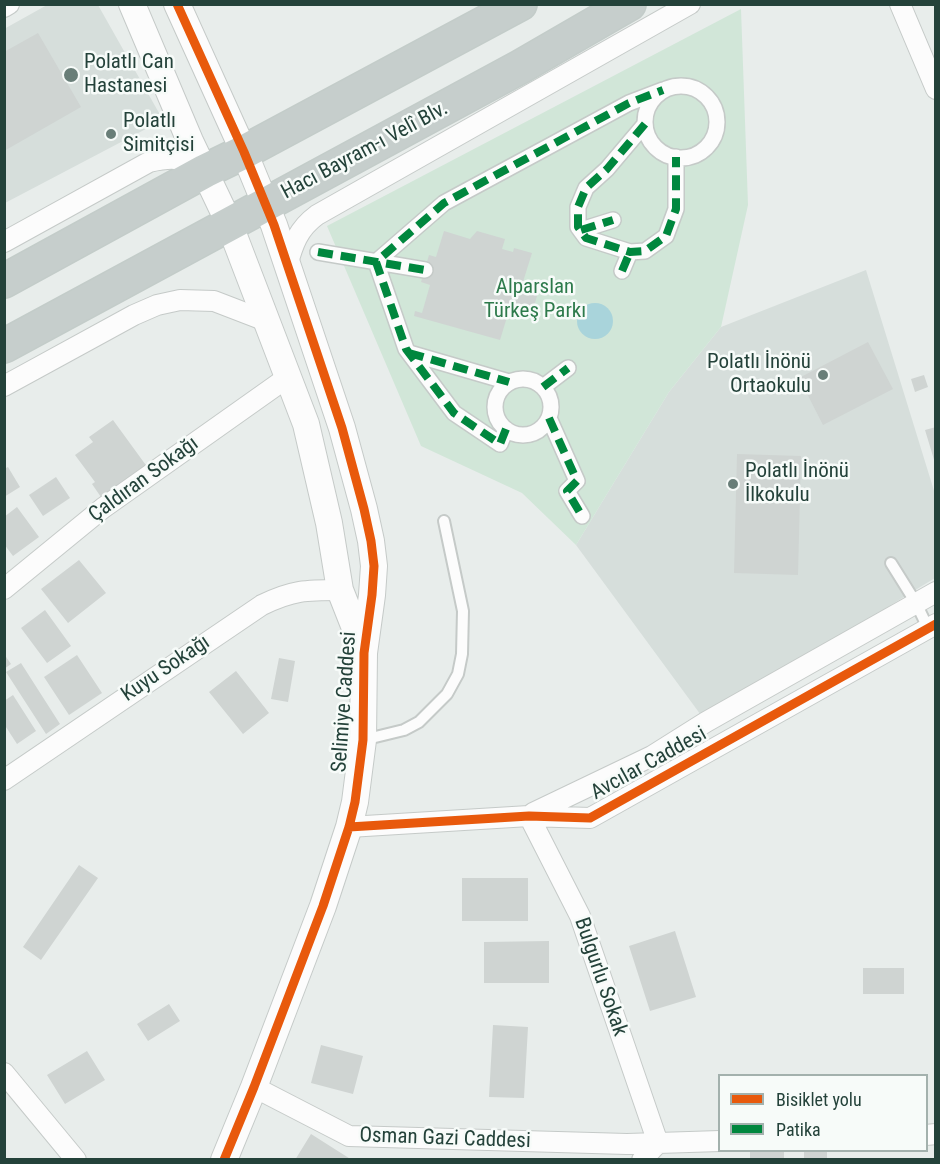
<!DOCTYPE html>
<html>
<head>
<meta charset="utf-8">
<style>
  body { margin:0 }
  #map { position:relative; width:940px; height:1164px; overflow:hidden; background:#e8edeb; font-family:"Roboto Condensed",sans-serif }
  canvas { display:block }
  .frame { position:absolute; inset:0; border:6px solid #24423a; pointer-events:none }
  .legend { position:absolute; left:718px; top:1074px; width:210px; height:78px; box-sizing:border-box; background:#f7fbf9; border:2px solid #a3b1ad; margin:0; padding:8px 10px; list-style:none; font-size:18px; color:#24423a }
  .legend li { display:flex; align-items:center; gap:12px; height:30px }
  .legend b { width:30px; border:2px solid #a3b1ad }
</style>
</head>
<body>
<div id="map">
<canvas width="940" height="1164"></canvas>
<div class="frame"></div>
<ul class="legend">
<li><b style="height:8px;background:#e8590c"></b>Bisiklet yolu</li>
<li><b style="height:8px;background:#00873e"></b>Patika</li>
</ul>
</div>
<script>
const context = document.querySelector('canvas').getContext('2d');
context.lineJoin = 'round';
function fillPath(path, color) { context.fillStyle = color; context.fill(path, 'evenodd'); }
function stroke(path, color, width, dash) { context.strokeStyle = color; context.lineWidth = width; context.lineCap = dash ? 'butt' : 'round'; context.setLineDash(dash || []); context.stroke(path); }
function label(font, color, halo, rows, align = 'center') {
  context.font = font + ' "Roboto Condensed",sans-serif'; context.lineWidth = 5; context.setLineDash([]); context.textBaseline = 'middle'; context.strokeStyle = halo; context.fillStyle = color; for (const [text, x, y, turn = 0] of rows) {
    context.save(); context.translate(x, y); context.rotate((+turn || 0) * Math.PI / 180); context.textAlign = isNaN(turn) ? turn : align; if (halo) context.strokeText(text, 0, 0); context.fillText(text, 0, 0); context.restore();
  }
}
fillPath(new Path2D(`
  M47 5H98L163 120 5 203 4 29Z
  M866 270 935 494V578L899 600 706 722 576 545 669 392 721 327Z`), '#d6dedb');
fillPath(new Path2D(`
  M741 9 748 205 721 327 669 392 576 545 522 493 421 446 327 226Z`), '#d1e6d8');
fillPath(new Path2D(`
  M577 321a18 18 0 1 1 36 0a18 18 0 1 1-36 0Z`), '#a9d4db');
fillPath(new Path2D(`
  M38 33 81 107 4 151V52Z
  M444 231 470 239 477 231 505 239 502 249 513 252 514 248 532 253 522 285 539 289 533 310 511 304 500 340 414 316 415 311 422 313 430 285 421 282 429 255 436 257Z
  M868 342 893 389 823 425 799 378Z
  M924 375 928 387 915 392 911 379Z
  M113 420 148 468 103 500 92 484 95 482 75 455 93 442 89 437Z
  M936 427V463H935L925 430Z
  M737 454 801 456 798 575 734 573Z
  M8 467 20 487 4 497V469Z
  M56 477 70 498 43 516 29 495Z
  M17 507 39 537 13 556 4 544V517Z
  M79 560 106 593 68 623 41 589Z
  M45 610 71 646 47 663 21 628Z
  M4 654 11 664 4 669Z
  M77 655 102 693 69 715 44 677Z
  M279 658 295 661 288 702 271 699Z
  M21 663 60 724 46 734 6 672Z
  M236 671 269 713 243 734 209 692Z
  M13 695 36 731 17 744 4 724V701Z
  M79 865 98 878 41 960 23 947Z
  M462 878H528V921H462Z
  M675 931 696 997 650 1011 629 946Z
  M549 941V983H484V942Z
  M863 968H904V994H863Z
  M169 1004 180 1021 148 1041 137 1024Z
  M493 1025 528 1027 524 1098 489 1097Z
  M321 1045 363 1056 353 1094 311 1083Z
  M87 1051 105 1080 65 1104 47 1075Z
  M311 1134 352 1160H295Z
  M750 1150H784V1160H750Z
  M804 1150H827V1160H804Z`), '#cfd4d2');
const service = new Path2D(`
  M891 563 916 603 928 628
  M363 740 404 730 419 722 447 694 458 674 462 654 463 611 444 521`);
const pedestrian = new Path2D(`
  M645 122a36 36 0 1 1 72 0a36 36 0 1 1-72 0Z
  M645 124 607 169 586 188 578 207V227L586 238 630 252 645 251 666 236 676 209V157
  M581 230 613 220
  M318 252 425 270
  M622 271 630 252
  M409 353 509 382
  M495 407a28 28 0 1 1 56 0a28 28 0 1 1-56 0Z
  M543 387 568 368
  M549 418 577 481 567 491 582 516
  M506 429 500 444 454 413 406 349 376 262 444 203 629 103 663 90`);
const minor = new Path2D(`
  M900 4 936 89
  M4 7 9 4
  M4 242 149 162C176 156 181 158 205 171
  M287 266C293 244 298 229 317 215L690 4
  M4 386 134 315 157 305 180 300 214 301 266 321
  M4 589 103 508 288 377
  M4 780 262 605C293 590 306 590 340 590
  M533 813 652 756 706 722 936 592
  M529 816 580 916 658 1143 642 1160
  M349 827 529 816 590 818 936 624
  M4 1073 76 1160
  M254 1087 349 1136 627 1144 720 1141
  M926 1135 936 1134`);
const tertiary = new Path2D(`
  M132 4 190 141 229 223 306 424 329 523 340 590 364 651
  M177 4 244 152 274 225 342 428 364 509 371 541 374 566 372 595 364 653 363 740 355 802 349 827 323 906 254 1087 224 1160`);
const trunk = new Path2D(`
  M4 281 205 171 244 152 520 4
  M4 346 520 67 629 4`);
stroke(service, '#c5cac8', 14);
stroke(pedestrian, '#c5cac8', 18);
stroke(minor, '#c5cac8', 22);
stroke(tertiary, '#c5cac8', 28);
stroke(trunk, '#c3ccc9', 36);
stroke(service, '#fcfcfc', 10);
stroke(pedestrian, '#fcfcfc', 15);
stroke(minor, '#fcfcfc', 20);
stroke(tertiary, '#fcfcfc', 26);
stroke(trunk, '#c6cecc', 33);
stroke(new Path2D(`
  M645 124 607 169 586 188 578 207V227L586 238 630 252 645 251 666 236 676 209V157
  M581 230 613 220
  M318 252 425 270
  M622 271 630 252
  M409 353 509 382
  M543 387 568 368
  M549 418 577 481 567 491 582 516
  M506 429 500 444 454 413 406 349 376 262 444 203 629 103 663 90`), '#00873e', 8, [15, 8]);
stroke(new Path2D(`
  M177 4 244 152 274 225 342 428 364 509 371 541 374 566 372 595 364 653 363 740 355 802 349 827 323 906 254 1087 224 1160
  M349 827 529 816 590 818 936 624`), '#e8590c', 9);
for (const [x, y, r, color] of [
  [71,75,8,"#697e78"],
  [111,134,6,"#697e78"],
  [823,375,6,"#697e78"],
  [733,484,6,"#697e78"]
]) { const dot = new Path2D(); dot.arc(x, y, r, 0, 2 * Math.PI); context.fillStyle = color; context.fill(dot); stroke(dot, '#f7fbf9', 2); }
label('21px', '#24423a', '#f7fbf9', [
  ["Polatlı Can",84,63],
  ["Hastanesi",84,87],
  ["Polatlı",123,122],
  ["Simitçisi",123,146],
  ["Polatlı İnönü",811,363,"right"],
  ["Ortaokulu",811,387,"right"],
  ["Polatlı İnönü",745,472],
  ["İlkokulu",745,496]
], 'left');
label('21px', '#24423a', '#f7fbf9', [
  ["Hacı Bayram-ı Velî Blv.",365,151,-28],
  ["Çaldıran Sokağı",144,480,-36],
  ["Kuyu Sokağı",166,669,-34],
  ["Selimiye Caddesi",345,702,-86],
  ["Avcılar Caddesi",649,764,-29],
  ["Bulgurlu Sokak",600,977,71],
  ["Osman Gazi Caddesi",445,1139,2]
]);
label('21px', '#2d7a4b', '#f7fbf9', [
  ["Alparslan",535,288],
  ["Türkeş Parkı",535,312]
]);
</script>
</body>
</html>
